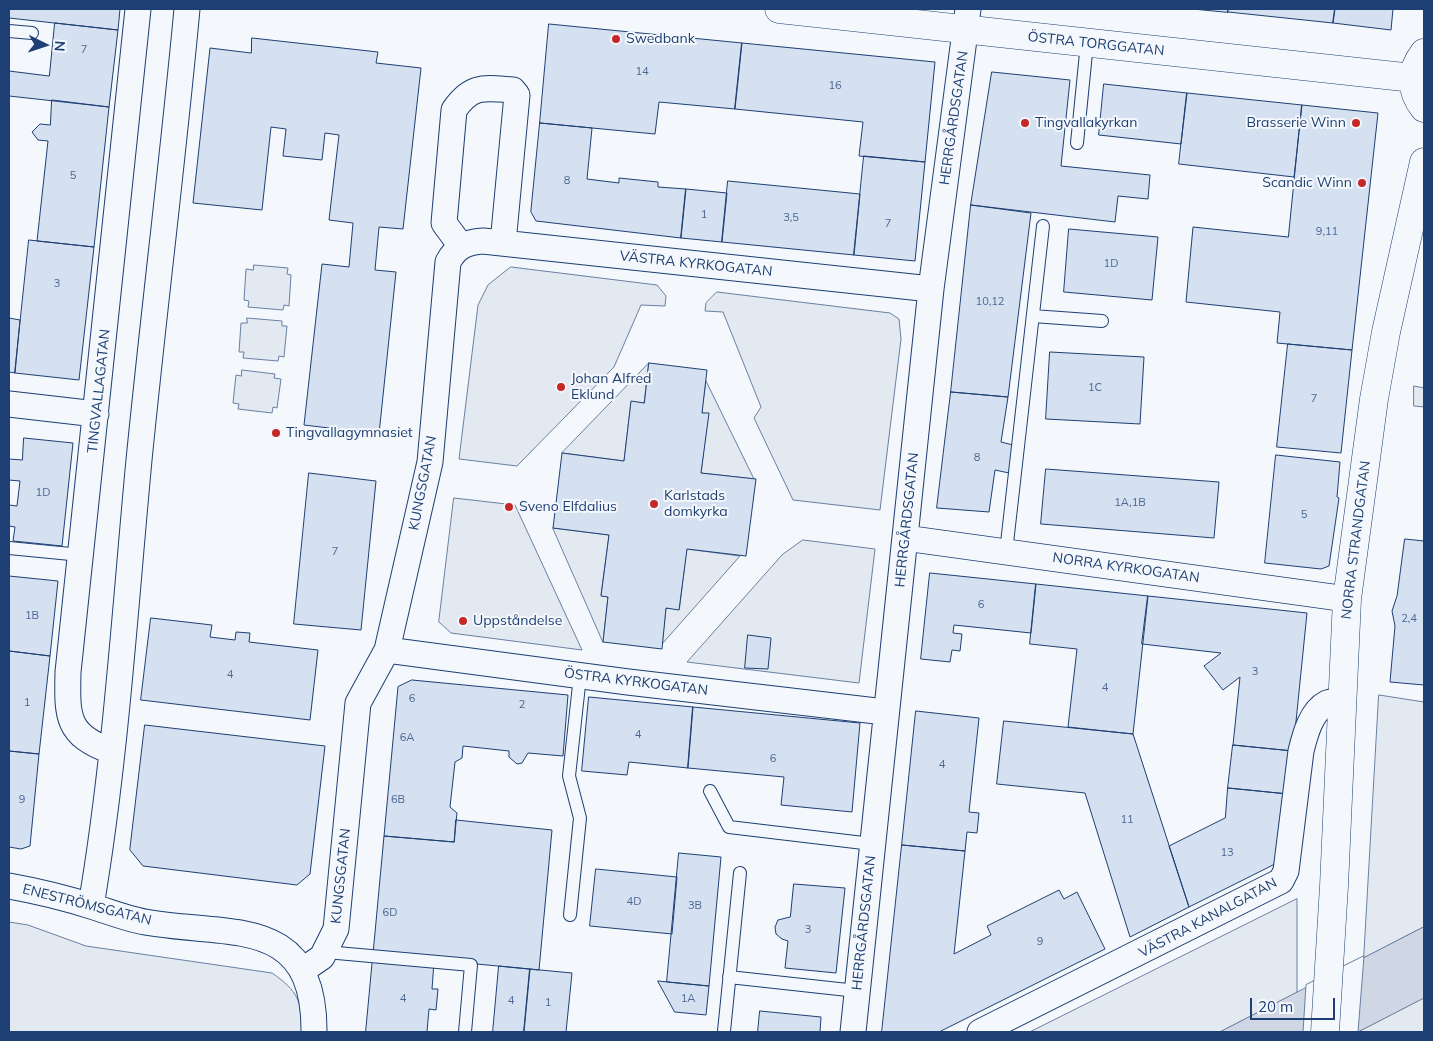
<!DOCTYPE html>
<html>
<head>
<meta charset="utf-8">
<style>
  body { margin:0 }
  #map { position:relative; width:1433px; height:1041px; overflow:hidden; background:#f4f7fb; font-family:Mulish,sans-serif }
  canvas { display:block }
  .frame { position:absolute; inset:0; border:10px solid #1d3f73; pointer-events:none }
  .north { position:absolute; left:20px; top:20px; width:50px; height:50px; -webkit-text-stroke:4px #f4f7fb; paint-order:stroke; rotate:94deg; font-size:14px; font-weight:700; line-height:20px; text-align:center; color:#1d3f73 }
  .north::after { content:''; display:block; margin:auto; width:18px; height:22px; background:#1d3f73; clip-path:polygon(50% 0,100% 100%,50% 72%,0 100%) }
  .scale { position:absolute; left:1250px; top:998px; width:85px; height:22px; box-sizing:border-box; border:2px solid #1d3f73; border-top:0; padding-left:6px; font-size:15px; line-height:18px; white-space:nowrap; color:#1d3f73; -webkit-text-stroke:4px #f4f7fb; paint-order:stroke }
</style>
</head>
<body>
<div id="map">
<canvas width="1433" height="1041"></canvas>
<div class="frame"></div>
<div class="north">N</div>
<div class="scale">20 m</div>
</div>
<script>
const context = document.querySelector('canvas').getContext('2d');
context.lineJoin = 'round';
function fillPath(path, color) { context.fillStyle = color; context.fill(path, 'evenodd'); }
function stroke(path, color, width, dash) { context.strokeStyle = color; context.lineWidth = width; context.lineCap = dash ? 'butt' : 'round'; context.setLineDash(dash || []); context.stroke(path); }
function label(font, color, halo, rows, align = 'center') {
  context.font = font + ' Mulish,sans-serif'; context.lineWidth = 4; context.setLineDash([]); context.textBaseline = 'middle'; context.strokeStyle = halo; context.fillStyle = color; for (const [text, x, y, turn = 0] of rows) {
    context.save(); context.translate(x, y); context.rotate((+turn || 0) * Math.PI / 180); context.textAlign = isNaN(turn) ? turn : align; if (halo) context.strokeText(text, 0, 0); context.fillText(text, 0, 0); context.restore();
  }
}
const green = new Path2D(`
  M254 265 288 268 287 274 291 275 289 306 284 305 283 310 248 307 249 301 244 300 246 269 253 270Z
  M511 267 657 285 666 296 665 306 641 305 614 367 517 466 459 459 478 305 488 285Z
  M717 292 890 313 899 319 901 339 880 510 793 500 754 418 761 407 723 312 705 311 706 303Z
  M247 318 282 321V326H287L284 357 279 356 278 361 243 358 244 352H239L241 323H247Z
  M649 363 644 403 631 402 624 461 562 453Z
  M242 370 275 374 274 378 281 379 277 408 273 407 272 413 238 409 239 404 233 403 236 375 241 376Z
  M706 381 754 479 701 473 708 414 702 413Z
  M1414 386 1424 388V407L1414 406Z
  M454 498 515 505 582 650 451 633 439 622Z
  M553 528 609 535 601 595 608 597 603 642Z
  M803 540 875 549 859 683 687 662 782 555Z
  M687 549 740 556 662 644 666 608 679 609Z
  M1379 695 1424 702V927L1364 958Z
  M1297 899V993L1220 1032H1030Z
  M9 922 28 925 86 946 272 973C298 991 302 1001 302 1032H9Z
  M1424 998V1032H1358Z`);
fillPath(green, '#e3e9f0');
stroke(green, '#687fa3', 1);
const water = new Path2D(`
  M1424 927V998L1358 1032H1220Z`);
fillPath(water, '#cfd7e4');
stroke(water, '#687fa3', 1);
const pier = new Path2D(`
  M1364 956 1358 1032H1303L1306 985Z`);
fillPath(pier, '#f4f7fb');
stroke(pier, '#687fa3', 1);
const building = new Path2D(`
  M9 9H120L118 30 9 18Z
  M1193 9H1228V12Z
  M1228 9H1335L1333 23 1228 12Z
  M1335 9H1393L1391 30 1333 23Z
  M55 23 118 30 109 107 9 96V71L49 76Z
  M549 24 742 43 735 109 659 102 655 134 540 123Z
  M252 38 378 52 376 63 421 68 403 229 379 227 375 270 396 272 379 434 304 425 322 264 349 267 353 223 329 220 339 135 325 133 322 160 283 156 286 129 271 127 262 210 193 203 210 48 251 53Z
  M742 43 935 62 925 162 859 156 863 122 735 109Z
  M992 72 1070 80 1061 166 1150 175 1148 199 1118 196 1115 222 971 205Z
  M1104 84 1187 93 1181 144 1099 135Z
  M1187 93 1302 105 1294 177 1179 164Z
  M52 100 109 107 94 247 37 241 48 141 38 140 32 132 40 124 50 125Z
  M1302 105 1378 113 1352 350 1277 343 1280 312 1186 302 1193 227 1288 237Z
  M540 123 592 128 587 179 619 183V178L658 182V187L686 189 681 238 536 221 531 212Z
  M864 156 925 162 915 261 854 255Z
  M728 181 860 194 854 255 722 242Z
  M686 189 727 193 722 242 681 238Z
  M971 205 1031 213 1008 397 951 392Z
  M1069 229 1158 237 1152 300 1064 292Z
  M29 240 94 247 79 380 15 373Z
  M9 318 20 320 15 373 9 372Z
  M1288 344 1352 350 1341 453 1277 447Z
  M1050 352 1144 357 1140 424 1046 419Z
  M649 363 707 370 702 413H709L701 473 756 479 746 556 687 549 679 610 666 608 662 649 603 642 608 597 601 596 609 535 553 528 562 453 624 461 631 401 644 403Z
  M951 392 1008 397 1001 442 1013 445 1009 473 995 470 989 512 937 508Z
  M24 438 73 443 62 546 13 541 15 527 9 526V505L17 506 20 481 9 480V459L22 460Z
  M1276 455 1340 462 1337 497 1339 498 1329 566 1321 569 1265 563Z
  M1046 469 1219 482 1214 538 1041 524Z
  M309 473 376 481 361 630 294 624Z
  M1405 539 1424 541V685L1390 682 1395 626 1392 611 1397 596Z
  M930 573 1036 584 1031 633 954 625 953 633 962 634 960 651 952 650 950 662 921 659Z
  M9 576 58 581 50 656 9 651Z
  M1036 584 1148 596 1133 734 1068 727 1077 649 1030 644Z
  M1148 596 1307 613 1293 751 1233 745 1240 677 1223 690 1204 666 1221 653 1142 644Z
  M151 618 212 625 210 637 235 640 236 632 250 633 249 642 318 650 310 720 141 700Z
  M748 635 771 638 768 669 745 668Z
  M9 651 50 656 39 754 9 751Z
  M412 680 568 695 563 756 528 753 522 763 517 764 509 757V751L463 746 462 758 455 762 450 807 457 813 454 842 384 836 398 687Z
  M589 697 693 707 688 768 629 762 627 775 582 771Z
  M693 707 860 723 852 812 781 805 784 777 688 768Z
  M916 711 979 718 969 812 979 813 977 833 967 832 965 851 902 845Z
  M1004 721 1133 734 1189 907 1130 937 1085 793 997 784Z
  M145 725 325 746 310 874 297 885 143 866 130 850Z
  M1233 745 1293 751 1288 794 1228 788Z
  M9 751 39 754 30 846 21 849 9 847Z
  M1228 788 1288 794 1281 861 1189 907 1169 846 1225 818Z
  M456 820 552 830 539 970 373 954 384 836 454 842Z
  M902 845 965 851 954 954 991 935 987 926 1059 890 1064 899 1077 892 1105 949 939 1032H882Z
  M679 853 721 857 709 986 667 982Z
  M596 869 677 877 672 934 590 926Z
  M794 884 845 888 836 973 785 968 788 941 782 939 776 934 775 927 778 920 790 917Z
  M373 957 434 962 432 989H438L436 1010 429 1009 427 1032H366Z
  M499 966 530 969 524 1032H493Z
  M530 969 572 973 566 1032H524Z
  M658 981 709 986 706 1015 675 1012Z
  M760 1011 821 1017 820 1032H758Z`);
fillPath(building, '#d5e0f0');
stroke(building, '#1d3f73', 1);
const service = new Path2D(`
  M9 31 32 33
  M1077 143 1087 43
  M1033 316 1102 321
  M9 548 81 555
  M1006 552 1043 226
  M710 791 729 827 872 844
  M570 915 580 818 569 776 580 676
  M326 952 471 965 465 1032
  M729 977 857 991
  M724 1031 740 873`);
const minor = new Path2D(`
  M461 246 444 223 454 110C472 84 485 88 513 90L517 95 503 243
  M9 404 96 414
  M905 538 1347 599
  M387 650 628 682 885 712
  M111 751C66 735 67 716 68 672L138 9
  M9 886C37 891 66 898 94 907 110 912 128 919 145 922 229 937 315 914 314 1032
  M91 906C116 758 125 608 139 460 154 309 173 159 187 9
  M303 970 322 957 336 929 358 703 387 650 430 462 448 262C456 247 466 242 483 241L931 289
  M853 1032 931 289 968 9
  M980 1032 1281 881 1286 871 1301 751C1305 735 1311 711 1327 703 1331 701 1338 701 1343 700`);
const tertiary = new Path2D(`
  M779 9 1413 78
  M1424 53C1410 71 1410 90 1424 108
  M1325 1032 1334 886 1347 599 1374 399 1386 332 1424 162`);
stroke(service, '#1d3f73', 14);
stroke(minor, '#1d3f73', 27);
stroke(tertiary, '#1d3f73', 29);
stroke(service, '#f4f7fb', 12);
stroke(minor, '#f4f7fb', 25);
stroke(tertiary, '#f4f7fb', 28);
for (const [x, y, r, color] of [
  [616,39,5,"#c62828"],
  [1025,123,5,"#c62828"],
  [1356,123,5,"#c62828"],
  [1362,183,5,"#c62828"],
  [561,387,5,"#c62828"],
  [276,433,5,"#c62828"],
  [654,504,5,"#c62828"],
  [509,507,5,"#c62828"],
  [463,621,5,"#c62828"]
]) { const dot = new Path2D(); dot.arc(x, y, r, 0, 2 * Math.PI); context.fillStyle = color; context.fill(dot); stroke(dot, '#f4f7fb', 2); }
label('11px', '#4b6792', null, [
  ["7",84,50],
  ["14",642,72],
  ["16",835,86],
  ["5",73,176],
  ["8",567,181],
  ["1",704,215],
  ["3,5",791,218],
  ["7",888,224],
  ["9,11",1327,232],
  ["1D",1111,264],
  ["3",57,284],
  ["10,12",990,302],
  ["1C",1095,388],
  ["7",1314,399],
  ["8",977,458],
  ["1D",43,493],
  ["1A,1B",1130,503],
  ["5",1304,515],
  ["7",335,552],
  ["6",981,605],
  ["1B",32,616],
  ["2,4",1409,619],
  ["3",1255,672],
  ["4",230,675],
  ["4",1105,688],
  ["6",412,699],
  ["1",27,703],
  ["2",522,705],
  ["4",638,735],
  ["6A",407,738],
  ["6",773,759],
  ["4",942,765],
  ["9",22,800],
  ["6B",398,800],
  ["11",1127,820],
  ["13",1227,853],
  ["4D",634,902],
  ["3B",695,906],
  ["6D",390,913],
  ["3",808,930],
  ["9",1040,942],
  ["4",403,999],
  ["1A",688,999],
  ["4",511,1001],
  ["1",548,1003]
]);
label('14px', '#1d3f73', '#f4f7fb', [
  ["Swedbank",626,39],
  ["Tingvallakyrkan",1035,123],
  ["Brasserie Winn",1346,123,"right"],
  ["Scandic Winn",1352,183,"right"],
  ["Johan Alfred",571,379],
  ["Eklund",571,395],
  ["Tingvallagymnasiet",286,433],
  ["Karlstads",664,496],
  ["domkyrka",664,512],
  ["Sveno Elfdalius",519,507],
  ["Uppståndelse",473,621]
], 'left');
label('14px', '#1d3f73', '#f4f7fb', [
  ["ÖSTRA TORGGATAN",1096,44,6],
  ["HERRGÅRDSGATAN",954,118,-82],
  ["VÄSTRA KYRKOGATAN",696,264,6],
  ["TINGVALLAGATAN",99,391,-84],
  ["KUNGSGATAN",423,483,-79],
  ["HERRGÅRDSGATAN",907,520,-84],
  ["NORRA STRANDGATAN",1356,540,-83],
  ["NORRA KYRKOGATAN",1126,568,8],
  ["ÖSTRA KYRKOGATAN",636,682,7],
  ["KUNGSGATAN",341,876,-84],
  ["ENESTRÖMSGATAN",87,905,14],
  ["VÄSTRA KANALGATAN",1208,918,-28],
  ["HERRGÅRDSGATAN",864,923,-84]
]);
</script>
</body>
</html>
